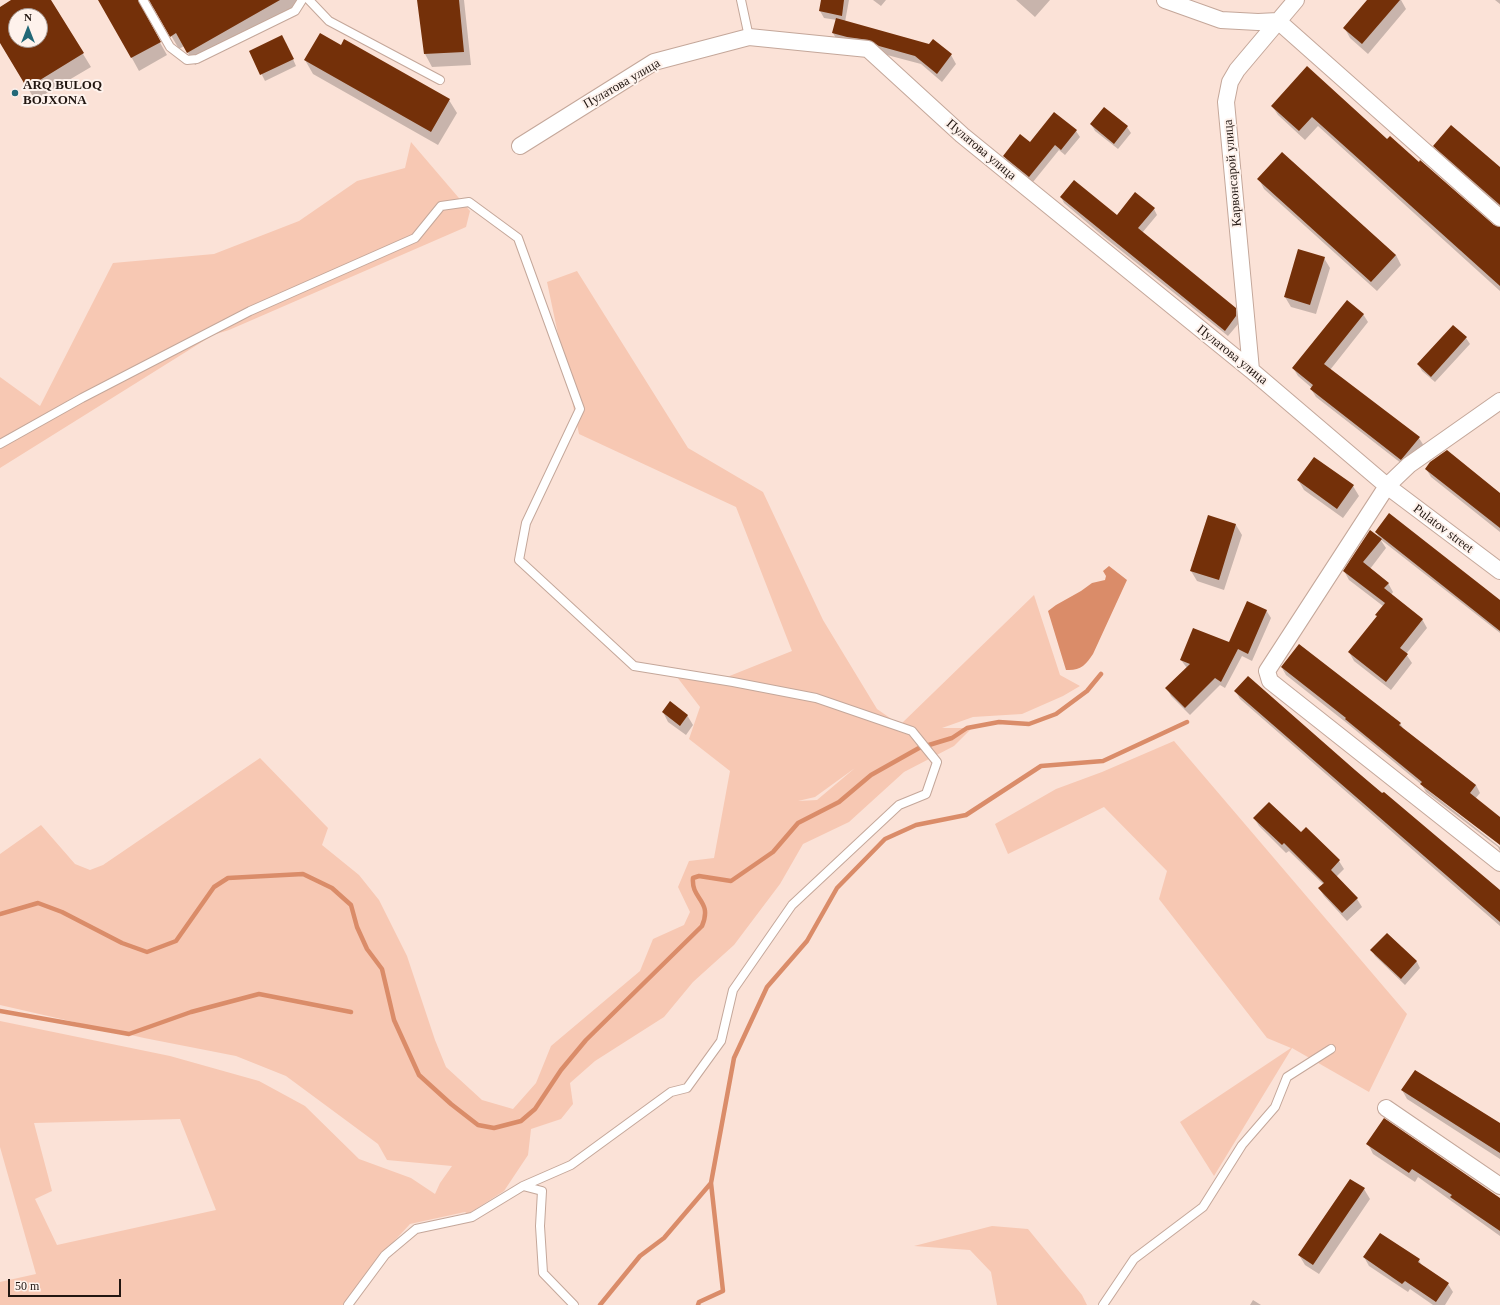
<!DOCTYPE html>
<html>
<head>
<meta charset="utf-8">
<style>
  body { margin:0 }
  #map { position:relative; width:1500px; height:1305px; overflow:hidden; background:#fbe2d7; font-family:Georgia,serif }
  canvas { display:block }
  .north { position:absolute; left:8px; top:8px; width:40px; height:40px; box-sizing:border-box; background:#fef2ec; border:1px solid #a69a94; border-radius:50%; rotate:0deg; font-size:11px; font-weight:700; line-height:16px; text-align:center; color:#211611 }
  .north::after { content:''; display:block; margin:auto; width:14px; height:18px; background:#226877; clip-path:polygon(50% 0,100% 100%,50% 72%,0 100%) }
  .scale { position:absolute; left:8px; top:1279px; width:113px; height:18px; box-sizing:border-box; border:2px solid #211611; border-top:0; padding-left:5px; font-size:12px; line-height:14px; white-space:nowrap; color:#211611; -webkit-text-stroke:3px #fef2ec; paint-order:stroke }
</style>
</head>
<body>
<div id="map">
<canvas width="1500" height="1305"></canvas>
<div class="north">N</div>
<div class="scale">50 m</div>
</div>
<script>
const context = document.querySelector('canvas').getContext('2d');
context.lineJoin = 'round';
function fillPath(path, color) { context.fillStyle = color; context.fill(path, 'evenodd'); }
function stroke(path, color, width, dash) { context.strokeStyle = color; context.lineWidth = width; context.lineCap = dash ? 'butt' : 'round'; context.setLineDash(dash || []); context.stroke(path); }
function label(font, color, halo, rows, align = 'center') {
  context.font = font + ' Georgia,serif'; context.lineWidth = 4; context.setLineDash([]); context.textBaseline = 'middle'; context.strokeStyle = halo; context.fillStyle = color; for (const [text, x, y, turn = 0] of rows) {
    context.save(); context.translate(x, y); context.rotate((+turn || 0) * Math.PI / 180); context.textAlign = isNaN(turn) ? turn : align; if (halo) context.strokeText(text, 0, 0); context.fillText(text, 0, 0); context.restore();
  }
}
fillPath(new Path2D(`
  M411 142 470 211 466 227 229 330 213 335 0 468V377L40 406 113 263 214 254 299 221 357 181 405 168Z
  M577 271 688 448 763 492 823 620 877 709 900 725 1034 595 1060 675 1080 686 1063 696 1022 714 973 717 942 728H972L954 746 904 772 849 822 803 844 780 884 734 945 693 982 664 1017 595 1061 570 1083 573 1104 561 1119 531 1129 528 1155 504 1191 468 1214 465 1212 410 1224 376 1261 343 1305H0V1282L36 1274 0 1147V1021L170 1056 259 1081 305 1106 359 1159 411 1178 435 1194 440 1183 452 1166 387 1160 378 1144 286 1076 236 1056 144 1038 0 1005V854L41 825 75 864 90 870 103 865 260 758 328 828 322 845 359 875 379 900 407 956 435 1040 446 1067 482 1100 513 1109 536 1083 551 1046 640 971 653 939 684 925 690 912 678 887 689 861 714 858 730 771 689 739 700 707 677 677 717 681 792 651 736 507 579 434 547 282ZM855 768 817 800 798 801 815 797ZM180 1119 216 1210 57 1245 35 1199 52 1191 34 1123Z
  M1174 741 1407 1014 1369 1092 1292 1048 1214 1176 1180 1122 1291 1048 1267 1038 1159 899 1167 871 1104 807 1008 854 995 824 1056 789 1102 772Z
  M992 1226 1028 1229 1082 1295 1087 1305H997L991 1272 970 1250 914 1246Z`), '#f7c8b3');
fillPath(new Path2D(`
  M1109 566 1127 580 1093 654C1086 665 1080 671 1066 670L1048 611 1056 605 1081 591 1092 583 1105 580 1106 576 1103 571Z`), '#da8c69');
fillPath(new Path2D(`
  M13 0H50L91 67 35 100 0 42V8ZM16 16H40V40H16Z
  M100 0H300L302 4 195 65 184 46 179 49 156 10 151 7 145 11V16L167 55 139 71Z
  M418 0H464L471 65 432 67 425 54Z
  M822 0H849L845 22 951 55 956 64 942 82 921 64 838 42 833 33 837 20 824 18 820 11Z
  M873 0H886L881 6Z
  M1016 0H1050L1035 17Z
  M1368 0H1401L1406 9 1368 54 1350 38 1345 29Z
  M1495 0H1500V4Z
  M286 43 296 66 265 81 250 51Z
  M305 60 449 100 457 113 438 145 313 74Z
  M1307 67 1388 140 1493 226 1500 227V291L1318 126 1305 140 1278 115 1272 106Z
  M1104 108 1127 127 1131 133 1118 149 1095 131 1091 124Z
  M1076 131 1080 137 1065 155 1059 150 1033 182 1008 162 1004 156 1030 144Z
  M1434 146 1500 169V209L1440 156Z
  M1259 179 1396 255 1401 265 1377 291 1264 189Z
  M1061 197 1117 216 1154 209 1157 215 1142 233 1235 308 1239 315V323L1228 336 1104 237 1064 203Z
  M1324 258 1330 268 1316 314 1291 307 1285 297Z
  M1363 314 1368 322 1330 370 1419 438 1424 446 1406 467 1316 397 1311 389 1312 388 1298 376 1293 368Z
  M1466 338 1470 344 1435 382 1422 371 1418 364Z
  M1426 469 1500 494V532L1431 477Z
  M1298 480 1353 486 1359 496 1343 518 1304 490Z
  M1209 516 1236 525 1242 535 1224 590 1197 581 1191 571Z
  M1376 532 1500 600V633L1380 539 1386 548 1370 569 1388 583 1393 592 1391 595 1422 619 1427 628 1406 654 1412 663 1391 690 1354 661 1349 652 1377 617 1383 606 1349 580 1344 571 1381 540Z
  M1266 610 1271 618 1252 661 1242 656 1225 688 1220 685 1190 715 1171 696 1167 688 1187 668 1181 660 1229 644Z
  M1282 668 1400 723 1404 730 1476 785 1480 793 1475 799 1500 819V844L1425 786V788L1500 847V851L1498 847 1426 792 1422 785 1348 724 1286 675Z
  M1236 692 1355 771 1421 824 1500 892V926L1240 699Z
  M663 712 687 715 693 725 686 735 668 722Z
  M1254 818 1301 834 1339 861 1344 869 1336 877 1357 899 1362 907 1347 921 1324 896 1319 888 1323 884 1289 851 1286 853 1259 826Z
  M1387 934 1417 962 1420 968 1405 985 1375 956 1372 950Z
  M1402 1090 1500 1124V1159L1407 1099Z
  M1368 1144 1500 1199V1236L1418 1177 1415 1182 1373 1154Z
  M1364 1189 1370 1199 1319 1274 1305 1265 1299 1255Z
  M1364 1257 1419 1260 1422 1266 1448 1284 1453 1292 1445 1305H1433L1410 1289 1408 1292 1369 1266Z
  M1253 1300 1261 1305H1250Z`), '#0003');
stroke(new Path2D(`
  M0 914 38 903 62 912 122 943 147 952 176 941 214 887 228 878 303 874 332 888 351 905 357 927 367 949 382 969 394 1020 419 1075 451 1104 478 1125 494 1128 521 1121 535 1109 561 1070 586 1040 702 926C713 900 691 900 693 878L699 876 731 881 773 852 798 823 839 802 871 775 919 748 952 738 967 728 999 722 1029 724 1056 714 1087 691 1101 674
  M0 1011 129 1034 191 1012 259 994 351 1012
  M600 1305 640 1256 664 1238 711 1183
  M698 1305 699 1302 723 1291 711 1183 734 1058 767 987 807 941 837 888 885 839 916 825 966 815 1041 766 1103 761 1187 722`), '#da8c69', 4.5);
fillPath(new Path2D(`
  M11 0H51L84 53 27 88 0 43V7ZM16 16H40V40H16Z
  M98 0H138L161 42 131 58Z
  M149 0H280L187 53 176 33 170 37Z
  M417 0H459L464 52 424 54Z
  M821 0H844L842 16 819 11Z
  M1367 0H1400L1362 44 1343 28Z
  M836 18 929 44 933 39 952 54 937 74 915 56 879 46 869 40 847 37 832 33Z
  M320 33 341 45 344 39 450 99 431 132 304 60Z
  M282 35 294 59 260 75 249 51Z
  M1307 66 1387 139 1390 136 1419 162 1420 160 1494 225 1500 227V286L1312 117 1299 131 1271 106Z
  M1104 107 1128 126 1114 144 1090 124Z
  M1054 112 1077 130 1061 150 1055 145 1029 177 1003 156 1020 134 1030 142Z
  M1451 125 1500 167V205L1433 146Z
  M1282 152 1396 255 1371 282 1257 179Z
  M1074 180 1117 215 1135 192 1155 208 1138 228 1236 308V316L1225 331 1060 197Z
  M1298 249 1325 257 1310 305 1284 297Z
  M1347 300 1364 314 1324 364 1420 437 1401 460 1310 389 1313 385 1292 368Z
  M1453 325 1467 337 1431 377 1417 364Z
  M1447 450 1500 493V528L1425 469 1430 462Z
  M1314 457 1354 485 1337 509 1297 480Z
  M1389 513 1500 600V631L1375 532Z
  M1208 515 1236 524 1219 580 1190 571Z
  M1370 530 1382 539 1363 562 1389 583 1384 588 1423 619 1400 648 1408 654 1386 682 1348 652 1377 616 1375 615 1385 603 1343 571Z
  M1247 601 1267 610 1248 654 1238 649 1221 682 1215 678 1185 708 1165 688 1190 664 1180 660 1193 628 1229 642Z
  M1299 644 1401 723 1399 725 1476 785 1470 793 1500 817V845L1420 784 1422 782 1345 719 1346 718 1281 667Z
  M1248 676 1355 770 1382 793 1384 792 1500 890V922L1234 691Z
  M670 701 688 715 680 726 662 712Z
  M1269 802 1301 832 1306 827 1340 860 1331 870 1358 898 1342 913 1318 888 1324 883 1284 843 1282 845 1253 818Z
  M1387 933 1417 961 1401 979 1370 950Z
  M1415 1070 1500 1123V1153L1401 1090Z
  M1384 1118 1500 1198V1231L1450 1197 1452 1195 1412 1169 1409 1173 1366 1144Z
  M1350 1179 1365 1188 1313 1265 1298 1255Z
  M1380 1233 1420 1259 1418 1262 1449 1283 1436 1302 1405 1281 1402 1284 1363 1257Z`), '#743009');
const service = new Path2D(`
  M143 0 170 47 187 60 197 59 295 11 302 0
  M309 0 329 21 440 80
  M741 0 749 37
  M0 444 82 398 250 311 415 238 441 206 469 202 518 238 580 409 526 523 519 560 634 666 733 682 816 698 912 731 937 762 926 794 899 805 792 905 733 990 721 1041 687 1088 671 1092 571 1165 523 1186 472 1217 416 1229 385 1255 348 1305
  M523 1186 542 1191 540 1226 543 1273 574 1305
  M1103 1305 1134 1259 1203 1207 1242 1145 1275 1107 1287 1077 1331 1049`);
const minor = new Path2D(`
  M1165 0 1221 20 1258 22 1278 21 1500 218
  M520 146 654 62 749 37 868 49 962 135 1251 370 1387 486 1500 571
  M1251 370 1226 102 1230 82 1237 70 1296 0
  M1500 401 1409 465 1387 486 1267 671 1270 681 1500 863
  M1386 1108 1500 1186`);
stroke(service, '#c4a79a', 10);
stroke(minor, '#c4a79a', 18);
stroke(service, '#fff', 8);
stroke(minor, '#fff', 16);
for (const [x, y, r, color] of [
  [15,93,4,"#226877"]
]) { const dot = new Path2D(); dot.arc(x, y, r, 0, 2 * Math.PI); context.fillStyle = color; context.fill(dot); stroke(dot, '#fef2ec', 1.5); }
label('13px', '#211611', '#fef2ec', [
  ["Пулатова улица",622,84,-30],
  ["Пулатова улица",981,150,40],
  ["Карвонсарой улица",1233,173,-95],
  ["Пулатова улица",1232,355,39],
  ["Pulatov street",1443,529,37]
]);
label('bold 13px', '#211611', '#fef2ec', [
  ["ARQ BULOQ",23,86],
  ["BOJXONA",23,101]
], 'left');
</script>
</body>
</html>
